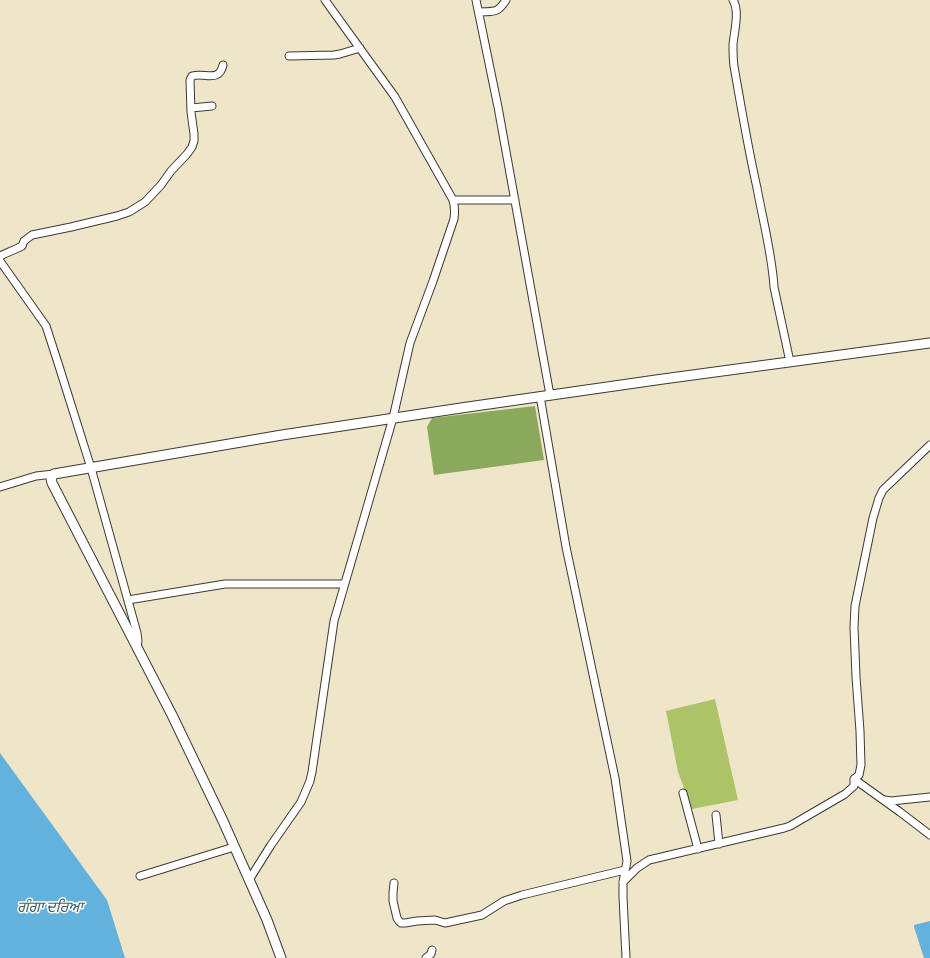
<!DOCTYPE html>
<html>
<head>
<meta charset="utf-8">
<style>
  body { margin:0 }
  canvas { display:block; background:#efe5c8 }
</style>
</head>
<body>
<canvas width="930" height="958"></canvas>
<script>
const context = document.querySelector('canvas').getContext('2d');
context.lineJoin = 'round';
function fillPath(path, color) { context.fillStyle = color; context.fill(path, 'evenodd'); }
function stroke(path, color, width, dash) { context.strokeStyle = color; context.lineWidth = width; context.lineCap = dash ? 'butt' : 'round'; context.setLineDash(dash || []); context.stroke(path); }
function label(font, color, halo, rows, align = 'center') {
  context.font = font + ' "EB Garamond","Noto Sans Gurmukhi",serif'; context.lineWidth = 3; context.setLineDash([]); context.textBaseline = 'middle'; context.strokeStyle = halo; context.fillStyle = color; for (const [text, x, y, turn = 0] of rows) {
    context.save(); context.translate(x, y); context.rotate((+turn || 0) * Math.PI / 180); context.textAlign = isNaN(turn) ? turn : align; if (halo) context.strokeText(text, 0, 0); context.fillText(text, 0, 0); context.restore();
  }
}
fillPath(new Path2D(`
  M715 699 738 800 692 809 678 772 666 711Z`), '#adc368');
fillPath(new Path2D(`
  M535 406 544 460 434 475 427 427 432 418Z`), '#8aa95c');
fillPath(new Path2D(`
  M0 753 107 900 125 958H0Z
  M930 921V958H924L914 927V925Z`), '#63b2dd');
const minor = new Path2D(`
  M476 0 498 107 550 395
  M733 0C740 11 734 32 733 45 733 52 733 59 734 66 741 107 748 148 757 188 763 221 772 254 774 287L790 362
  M479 12C494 11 497 14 506 0
  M289 56 334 55 340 54 360 48
  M191 108 212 106
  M453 200H515
  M0 256 18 248 22 246 24 241 32 235 71 227 117 216 129 212 145 202 161 185 171 171 187 154 192 147 194 141V134L191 112 190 80 192 76C205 72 219 83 223 65
  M0 261 46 326 58 363 91 468 137 633 138 641 137 647
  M540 396 566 547 615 778 627 861 623 882V897L626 958
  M0 487 36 476 54 474
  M128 600 225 584H344
  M854 779 900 812 930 835
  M683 793 698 849
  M885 800 891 801 930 797
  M716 815 719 844
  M140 876 234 847
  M249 880 271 845 301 802 310 781 312 772 334 621 393 418 410 343 433 281 454 219C455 212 455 207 453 200L395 97 356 43 325 0
  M623 882 637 868 649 860 784 828 790 826 845 794 854 786V779L859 775 861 765 860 731 856 677 854 627 855 606 873 518 879 498 883 490 930 445
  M394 883 393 893V901L397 918 399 921 401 923H405L417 921 435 920 445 923 482 915 504 901 522 895 625 870
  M426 958 431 954 432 950`);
const major = new Path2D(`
  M281 958 267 920 223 821 172 715 52 483 51 478 54 474 282 435 461 408 663 379 930 343`);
stroke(minor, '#3c3a36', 9);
stroke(major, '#3c3a36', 11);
stroke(minor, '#fff', 7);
stroke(major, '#fff', 9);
label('italic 15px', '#3c6073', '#fdfcf7', [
  ["ਗੰਗਾ ਦਰਿਆ",50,908]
]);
</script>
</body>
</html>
